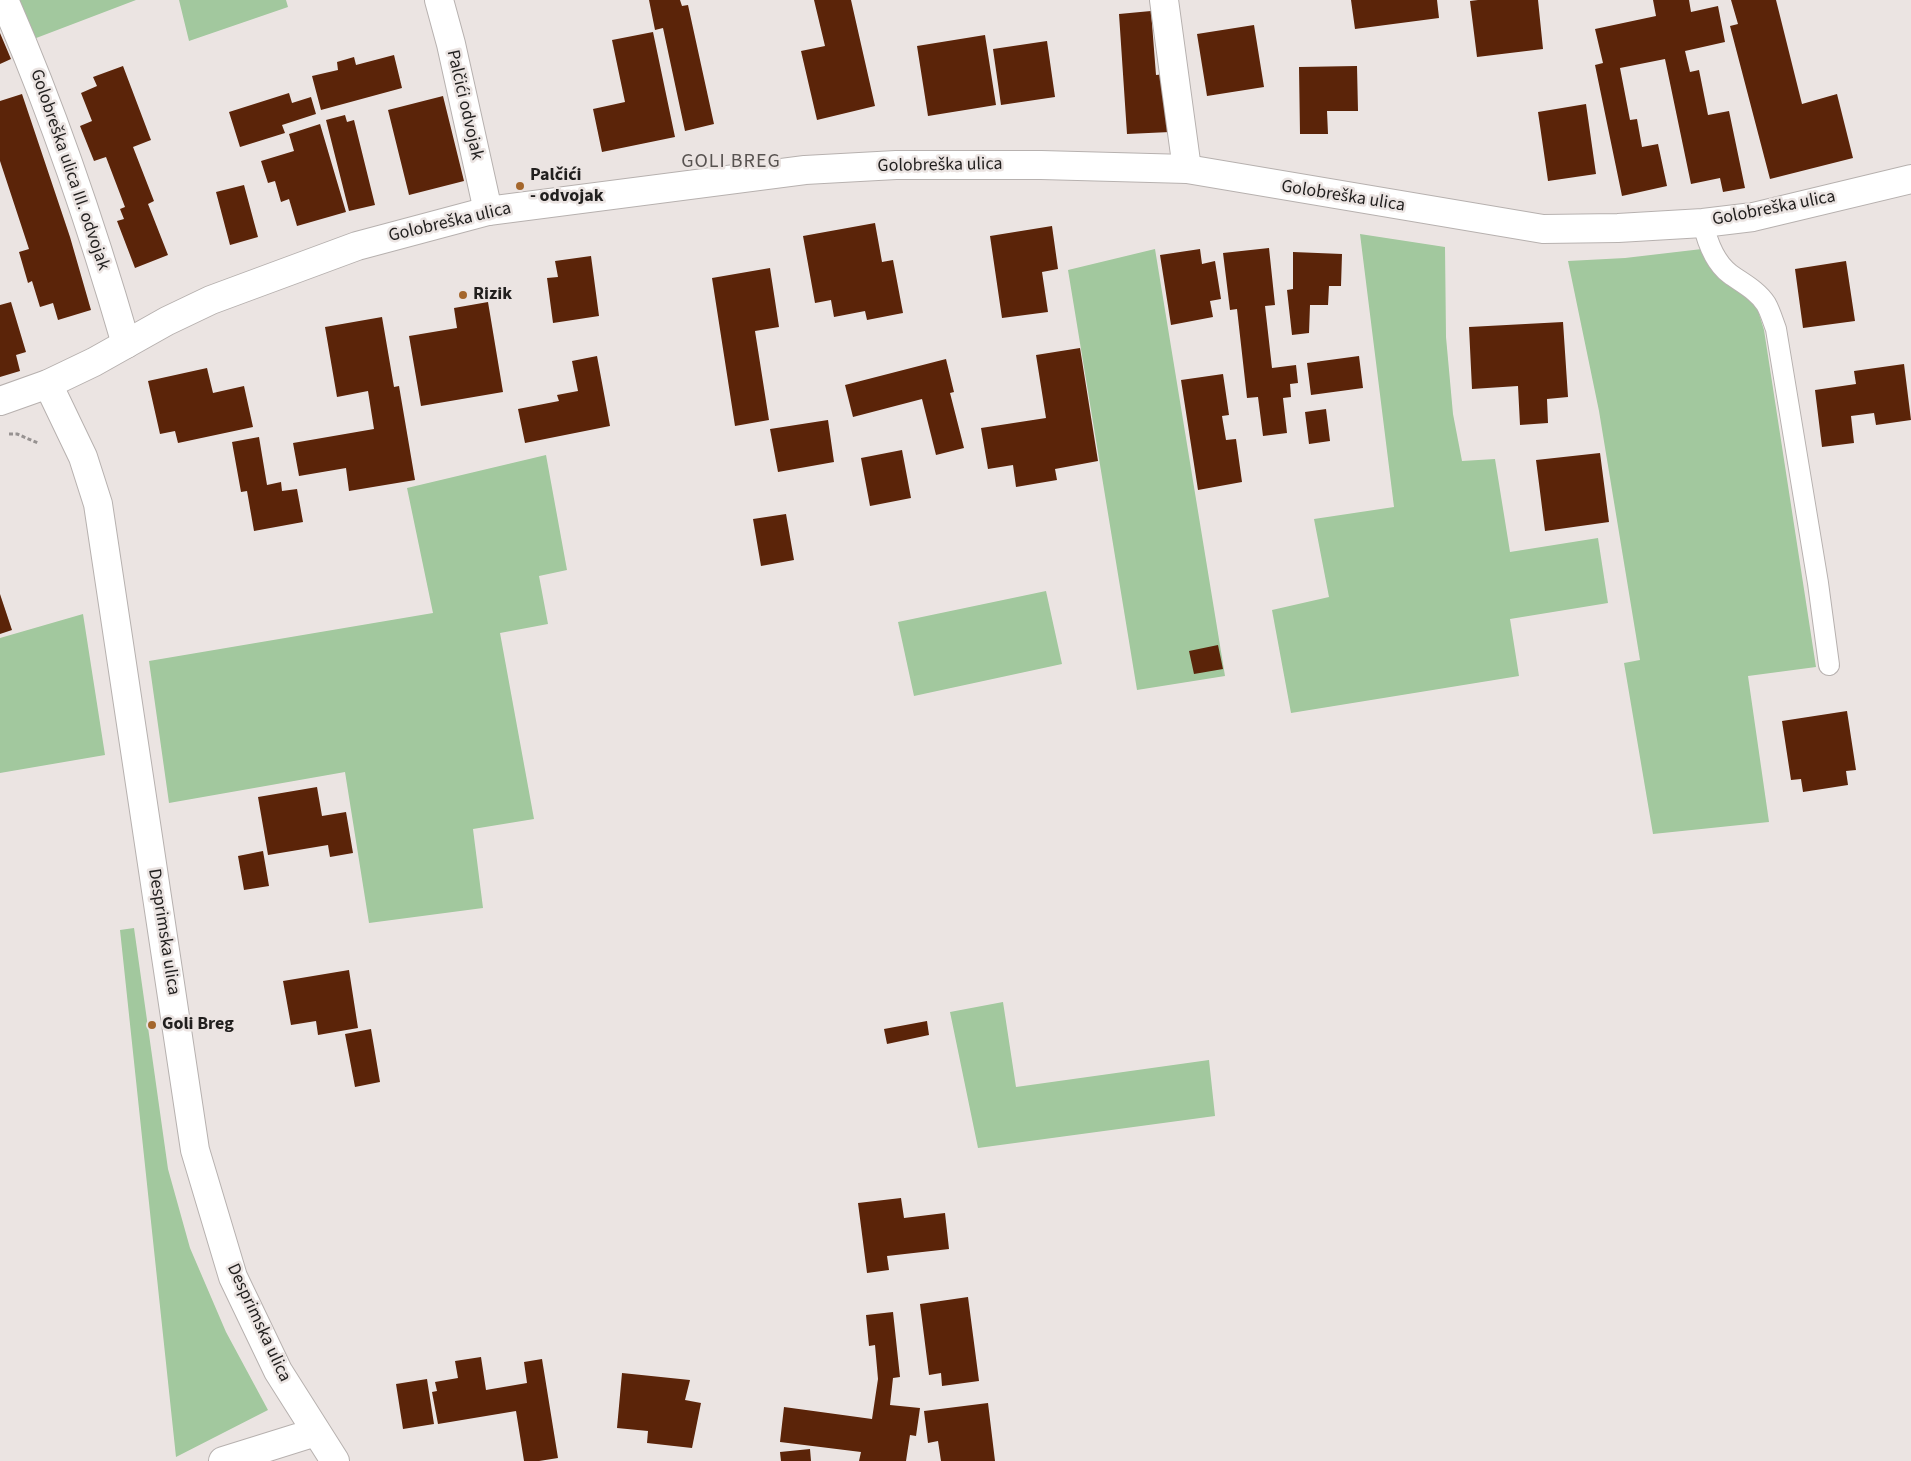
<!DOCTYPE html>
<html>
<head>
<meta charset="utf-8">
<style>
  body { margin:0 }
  canvas { display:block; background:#ebe4e2 }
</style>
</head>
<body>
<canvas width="1911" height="1461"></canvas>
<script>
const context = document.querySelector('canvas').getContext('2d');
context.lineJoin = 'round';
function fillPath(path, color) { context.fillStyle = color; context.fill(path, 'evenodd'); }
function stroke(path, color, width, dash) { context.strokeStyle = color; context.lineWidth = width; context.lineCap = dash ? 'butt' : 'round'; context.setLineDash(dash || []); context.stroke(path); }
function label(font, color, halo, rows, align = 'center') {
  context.font = font + ' "Source Sans 3",sans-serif'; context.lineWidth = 5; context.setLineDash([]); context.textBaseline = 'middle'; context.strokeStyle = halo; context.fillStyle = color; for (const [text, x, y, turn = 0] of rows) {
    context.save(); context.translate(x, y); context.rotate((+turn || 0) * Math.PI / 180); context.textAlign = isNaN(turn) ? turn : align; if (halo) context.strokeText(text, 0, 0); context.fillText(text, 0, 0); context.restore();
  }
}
fillPath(new Path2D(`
  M13 0H136L31 40Z
  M179 0H286L288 7 189 41Z
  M1360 234 1445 247 1446 337 1453 414 1462 461 1495 459 1510 552 1598 538 1608 603 1510 619 1519 676 1291 713 1272 610 1329 597 1314 519 1394 507Z
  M1155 249 1225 676 1137 690 1068 270Z
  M1702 249 1756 304 1764 330 1816 667 1748 676 1769 822 1653 834 1624 663 1640 660 1599 411 1568 261 1625 258Z
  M546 455 567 570 539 576 548 624 500 633 534 819 473 829 483 908 369 923 345 772 169 803 149 661 433 613 407 488Z
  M1046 591 1062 664 914 696 898 622Z
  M83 614 105 755 0 773V638Z
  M134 928 168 1169 190 1248 226 1332 268 1410 176 1457 120 930Z
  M1003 1002 1016 1087 1209 1060 1215 1116 978 1148 950 1012Z`), '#a2c89e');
fillPath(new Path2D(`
  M649 0H680L682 6 688 5 714 124 685 131 663 28 655 30Z
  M814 0H851L875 106 817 120 801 51 825 46Z
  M1351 0H1437L1439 18 1355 29Z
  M1478 0H1538L1543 49 1477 57 1470 1Z
  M1653 0H1689L1691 12 1718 6 1725 42 1685 51 1690 72 1699 70 1708 115 1729 111 1745 188 1723 192 1720 178 1691 184 1665 59 1620 68 1630 120 1637 119 1642 147 1658 144 1667 186 1622 196 1595 65 1603 63 1595 29 1656 16Z
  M1731 0H1776L1802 104 1837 94 1853 158 1770 179 1730 26 1738 24Z
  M1151 11 1156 75 1166 74 1170 132 1127 134 1119 14Z
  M1254 25 1264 87 1207 96 1197 34Z
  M653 32 675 137 602 152 593 109 625 102 612 40Z
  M0 33 11 59 0 64Z
  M985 35 996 105 928 116 917 46Z
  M1047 41 1055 97 1001 105 993 49Z
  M394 55 402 88 321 110 312 76 338 70 337 62 354 57 356 65Z
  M123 66 151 140 133 147 154 201 148 204 168 255 135 268 117 221 124 219 120 209 125 207 106 157 94 161 80 126 92 121 81 93 97 86 93 77Z
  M1357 66 1358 111H1327L1328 134H1300L1299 67Z
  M289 93 292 103 311 97 316 114 282 125 285 133 240 147 229 112Z
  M22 94 70 237 91 310 58 320 53 303 40 307 32 281 28 283 19 252 29 249 0 161V101Z
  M443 96 464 181 409 195 388 110Z
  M1586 104 1596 174 1548 181 1538 112Z
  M345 115 347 122 354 120 375 205 349 211 326 120Z
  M320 124 346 212 297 226 289 199 281 202 275 181 268 183 261 161 294 151 289 134Z
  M244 185 258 237 230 245 216 192Z
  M875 223 882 262 893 260 903 313 867 320 865 311 834 317 831 300 815 303 803 236Z
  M1052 226 1058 269 1042 272 1048 312 1002 318 990 236Z
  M1269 248 1275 305 1265 306 1272 368 1296 365 1298 383 1290 384 1291 397 1283 398 1287 433 1263 436 1258 397 1247 398 1237 309 1230 310 1223 253Z
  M1200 249 1202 264 1215 261 1221 299 1210 301 1213 317 1171 325 1160 255Z
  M1293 252 1342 254 1341 286H1329L1328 305H1310L1309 333 1292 335 1287 290 1293 289Z
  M591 256 599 316 553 323 547 278 558 277 555 261Z
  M1846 261 1855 321 1803 328 1795 269Z
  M770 268 779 327 755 331 769 420 735 426 712 278Z
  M11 302 26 352 16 355 20 371 0 377V305Z
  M488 302 503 392 421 406 409 336 457 328 454 308Z
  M382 317 394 387 399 386 415 480 349 491 346 468 299 476 293 443 374 429 368 391 337 397 325 327Z
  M1563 322 1568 397 1547 399 1548 423 1520 425 1518 386 1472 389 1469 327Z
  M1080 348 1098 461 1055 469 1057 480 1016 487 1013 465 988 469 981 428 1046 418 1036 355Z
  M597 356 610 426 525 443 518 409 559 401 557 395 578 391 572 361Z
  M1359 356 1363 388 1311 395 1307 363Z
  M946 359 954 392 950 393 964 448 936 455 922 399 853 417 845 385Z
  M1904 364 1911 420 1876 425 1874 413 1851 416 1854 443 1822 447 1815 390 1856 384 1854 371Z
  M207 368 213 393 244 386 253 427 178 443 175 431 160 434 148 381Z
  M1223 374 1229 415 1222 416 1226 440 1236 439 1242 482 1198 490 1181 380Z
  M1326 409 1330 441 1309 444 1305 412Z
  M828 420 834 462 778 472 770 429Z
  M259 437 267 485 281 482 282 491 297 489 303 522 254 531 247 491 241 492 232 442Z
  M902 450 911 498 870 506 861 458Z
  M1600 453 1609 522 1545 531 1536 460Z
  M786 514 794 560 761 566 753 519Z
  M0 594 12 630 0 634Z
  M1218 645 1223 669 1194 674 1189 651Z
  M1847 711 1856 770 1846 771 1848 785 1803 792 1801 779 1791 780 1782 721Z
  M317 787 322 816 346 812 353 853 330 857 328 845 268 855 258 797Z
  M263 851 269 886 244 890 238 856Z
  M349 970 358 1028 318 1035 316 1021 291 1025 283 981Z
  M927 1021 929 1035 887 1044 884 1029Z
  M371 1029 380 1082 355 1087 345 1034Z
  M901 1198 904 1218 945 1213 949 1249 887 1256 889 1270 867 1273 858 1203Z
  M968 1297 979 1381 942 1386 941 1373 929 1375 920 1304Z
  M893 1312 900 1377 893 1378 890 1405 920 1408 916 1436 910 1435 906 1461H859L861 1452 780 1442 784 1407 872 1419 878 1379 875 1345 869 1346 866 1315Z
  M481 1357 486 1390 527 1383 524 1362 542 1359 558 1458 539 1461H524L516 1411 438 1424 432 1392 437 1391 435 1382 458 1378 455 1361Z
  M622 1373 690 1380 685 1400 701 1403 692 1448 647 1443 648 1431 617 1428Z
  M427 1379 434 1424 403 1429 396 1384Z
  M988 1403 995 1461H941L938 1441 928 1443 924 1411Z
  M810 1449 811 1461H781L780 1452Z`), '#5b2409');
const service = new Path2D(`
  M1703 223C1707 241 1714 262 1730 274 1742 283 1757 290 1766 304 1770 311 1773 321 1776 329L1818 583 1829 665`);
const minor = new Path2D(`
  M4 0C53 111 92 227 126 344
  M439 0 451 44 488 211
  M1164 0 1187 169
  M48 384 83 457 98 504 195 1150 233 1277 278 1371 335 1461
  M223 1461 316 1432`);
const tertiary = new Path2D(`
  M0 401 48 384 94 362 167 321 211 300 357 246 488 211 805 170 896 165H1041L1187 169 1543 229 1618 228 1703 223 1753 217 1911 179`);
stroke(service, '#b7b1af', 22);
stroke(minor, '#b7b1af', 30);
stroke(tertiary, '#b7b1af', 30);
stroke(new Path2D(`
  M9 434H17L38 443`), '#979291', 3, [4, 2.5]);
stroke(service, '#fff', 20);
stroke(minor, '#fff', 28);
stroke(tertiary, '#fff', 28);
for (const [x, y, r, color] of [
  [520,186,5,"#a4662c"],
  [463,295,5,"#a4662c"],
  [152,1025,5,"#a4662c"]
]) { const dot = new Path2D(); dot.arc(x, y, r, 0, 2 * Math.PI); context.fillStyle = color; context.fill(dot); stroke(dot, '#ebe4e2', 2); }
label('18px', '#211f1e', '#ebe4e2', [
  ["Palčići odvojak",464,105,77],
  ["Golobreška ulica",940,166,-1],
  ["Golobreška ulica III. odvojak",69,170,71],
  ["Golobreška ulica",1343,197,9],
  ["Golobreška ulica",1774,209,-11],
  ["Golobreška ulica",450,223,-13],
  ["Desprimska ulica",163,932,81],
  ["Desprimska ulica",258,1323,65]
]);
label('bold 18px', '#211f1e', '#ebe4e2', [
  ["Palčići",530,176],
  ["- odvojak",530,197],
  ["Rizik",473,295],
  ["Goli Breg",162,1025]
], 'left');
context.letterSpacing = '1px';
label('20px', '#575250', '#ebe4e2', [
  ["GOLI BREG",731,163]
]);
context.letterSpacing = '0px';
</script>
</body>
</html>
